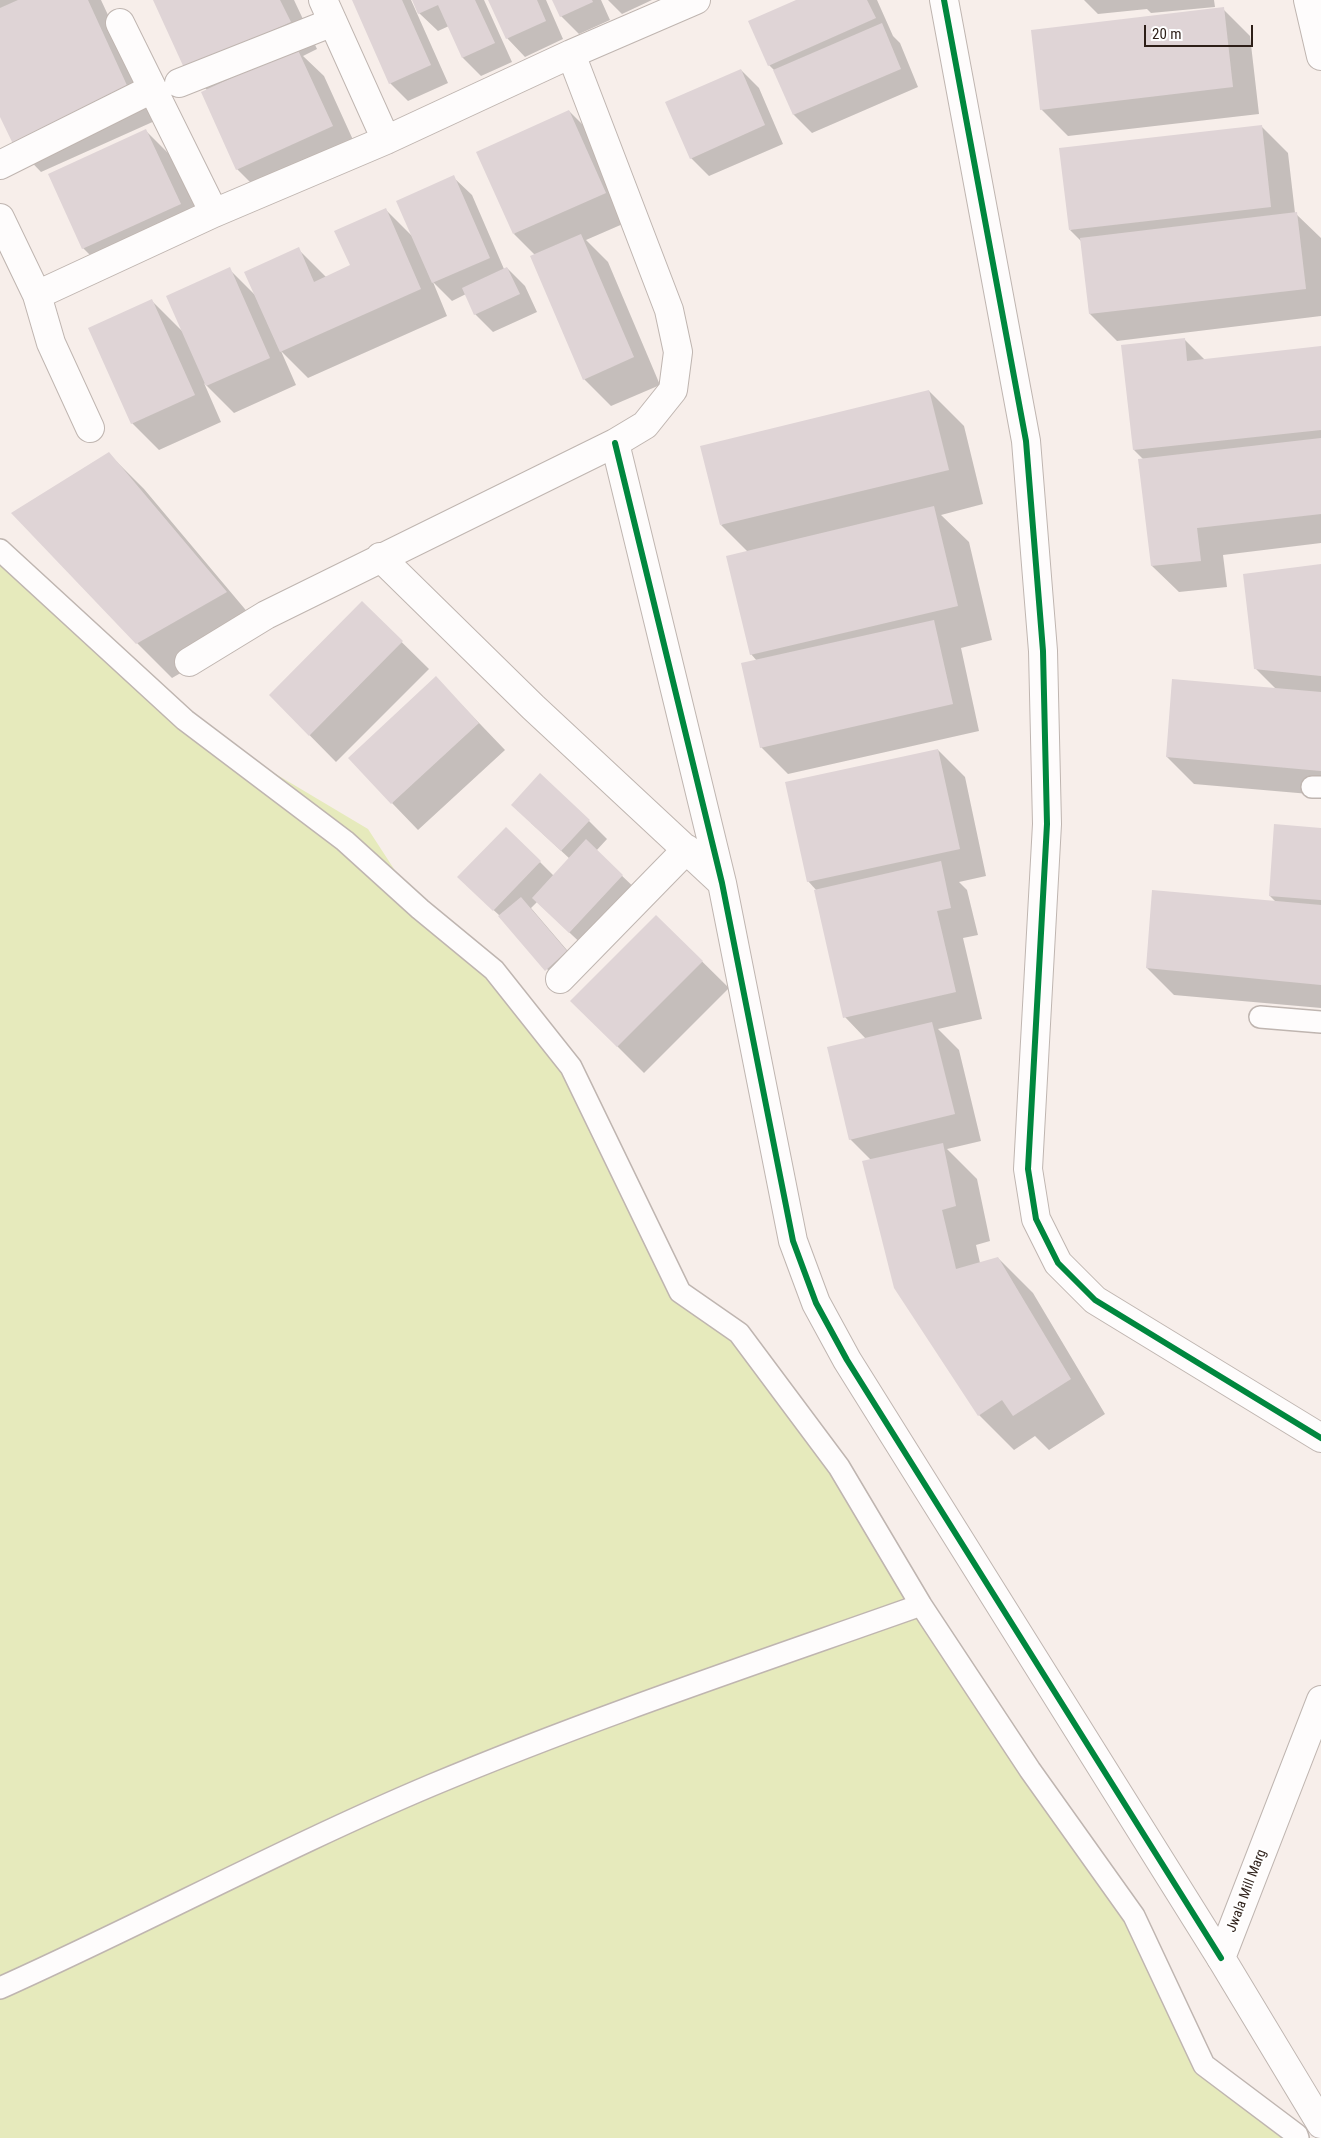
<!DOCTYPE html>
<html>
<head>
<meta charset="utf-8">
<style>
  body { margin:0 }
  #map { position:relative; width:1321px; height:2138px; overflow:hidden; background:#f7eeea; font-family:"Roboto Condensed",sans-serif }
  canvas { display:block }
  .scale { position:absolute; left:1144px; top:25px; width:109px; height:22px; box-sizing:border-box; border:2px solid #2d1f18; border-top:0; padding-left:6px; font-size:15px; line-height:18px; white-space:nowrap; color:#2d1f18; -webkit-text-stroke:4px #fff; paint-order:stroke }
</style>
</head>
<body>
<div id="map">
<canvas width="1321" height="2138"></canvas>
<div class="scale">20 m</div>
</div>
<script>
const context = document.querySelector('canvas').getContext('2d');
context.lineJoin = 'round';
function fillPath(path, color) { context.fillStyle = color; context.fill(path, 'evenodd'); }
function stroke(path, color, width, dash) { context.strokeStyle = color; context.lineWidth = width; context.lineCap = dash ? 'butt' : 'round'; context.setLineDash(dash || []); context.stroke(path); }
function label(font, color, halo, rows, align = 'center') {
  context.font = font + ' "Roboto Condensed",sans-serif'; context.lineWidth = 4; context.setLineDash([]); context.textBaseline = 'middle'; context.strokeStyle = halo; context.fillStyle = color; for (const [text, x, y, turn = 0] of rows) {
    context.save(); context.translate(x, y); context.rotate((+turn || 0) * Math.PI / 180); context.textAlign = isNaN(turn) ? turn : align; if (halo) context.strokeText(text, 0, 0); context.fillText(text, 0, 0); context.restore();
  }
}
fillPath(new Path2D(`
  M0 550 185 720 368 829 420 909 494 970 571 1067 680 1292 739 1333 1134 1916 1204 2065 1298 2138H0Z`), '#e6eabc');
fillPath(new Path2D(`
  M0 0H101L157 120 41 172 15 145 0 114Z
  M155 0H294L317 49 303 56 324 76 359 153 264 196 237 169 207 90 186 70Z
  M353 0H411L448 83 408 101 390 83Z
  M414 0H484L512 62 481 76 463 58 449 26 438 31 419 13Z
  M490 0H546L563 39 525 57 507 38Z
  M554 0H601L610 20 579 34 561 16Z
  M608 0H652L622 14Z
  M799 0H877L893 36 900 43 918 87 812 133 794 115 774 70 769 65Z
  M1084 0H1214L1215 7 1151 13 1147 9 1098 14Z
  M1223 9 1250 36 1259 114 1068 136 1041 109Z
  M741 70 759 88 783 144 709 176 691 158Z
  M569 111 596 138 632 220 586 240 608 262 660 385 611 406 584 379 535 255 514 234Z
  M1261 126 1288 153 1295 213 1321 238V316L1117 341 1090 314 1081 241 1070 230Z
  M146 131 173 158 207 232 110 275 83 248Z
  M453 177 472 195 504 269 507 268 525 286 537 312 493 332 475 314 466 294 452 301 433 282 447 316 308 378 281 351 296 385 234 413 204 383 221 422 159 450 132 423 152 301 183 332 229 269 255 295 298 249 326 277 351 266 386 210 413 237Z
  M1185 340 1205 360 1321 348V543L1223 555 1227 587 1179 592 1152 566 1144 460 1134 450Z
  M929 391 964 426 983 504 941 515 969 542 992 640 961 648 979 731 788 774 761 747 757 661 751 654 748 552 721 525Z
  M109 454 144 489 260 627 172 678 137 643Z
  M1321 565V795L1194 784 1167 757 1277 690 1256 669Z
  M362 603 429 669 336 762 270 695Z
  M436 678 505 750 418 830 392 803Z
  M938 750 965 777 986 876 959 882 967 890 978 935 963 938 982 1019 938 1029 959 1050 981 1141 947 1149 977 1179 990 1241 976 1245 980 1263 998 1258 1033 1293 1105 1414 1049 1450 1035 1436 1014 1450 979 1415 871 1160 850 1139 866 1039 845 1017 817 891 808 881Z
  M589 821 607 839 596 851 641 894 588 950 537 902 531 908 584 970 564 988 499 915 477 895 540 862 554 876 570 859 531 823Z
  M1321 829V1008L1174 995 1147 968 1277 903 1270 896Z
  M656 916 729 988 644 1073 572 1001Z`), '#0003');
fillPath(new Path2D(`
  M18 0H88L130 92 14 146 0 117V8Z
  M153 0H280L291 22 185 70Z
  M352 0H402L431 65 389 84Z
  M412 0H475L495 43 462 58 438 5 418 14Z
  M488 0H537L546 21 506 39Z
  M552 0H592L593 2 560 17Z
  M796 0H867L876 18 768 66 748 21Z
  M1224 7 1233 87 1040 110 1031 30Z
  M882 23 901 69 793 115 773 70Z
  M297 48 333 126 236 170 201 92Z
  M741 69 765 125 690 159 665 102Z
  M569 110 606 193 513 234 476 152Z
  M1262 125 1271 207 1069 230 1059 148Z
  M146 129 181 204 82 249 48 174Z
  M454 175 490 258 432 283 396 201Z
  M386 208 421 289 280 352 244 272 299 247 314 282 350 265 334 231Z
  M1297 212 1306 289 1089 314 1080 238Z
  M581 234 634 357 583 380 530 256Z
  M230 267 270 358 206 386 166 296Z
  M507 267 520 294 474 315 462 288Z
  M152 299 195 395 131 424 88 328Z
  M1185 338 1187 361 1321 346V430L1133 450 1121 345Z
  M929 390 949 470 720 525 700 446Z
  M1321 438V514L1197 528 1201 561 1151 566 1138 459Z
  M109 452 227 592 136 644 11 513Z
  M934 506 958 606 750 655 726 556Z
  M1321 564V676L1254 669 1243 574Z
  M362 601 403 641 309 736 269 695Z
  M934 620 953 704 760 748 741 663Z
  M436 676 479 723 391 804 348 758Z
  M1172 679 1321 692V771L1166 757Z
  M938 749 960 849 807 882 785 782Z
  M540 773 590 820 561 851 511 805Z
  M1274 824 1321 828V900L1269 896Z
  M506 827 541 861 493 911 457 877Z
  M586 839 623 875 569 933 532 898Z
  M941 861 951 908 937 911 956 992 843 1018 814 890Z
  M1152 890 1321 905V985L1146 968Z
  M521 897 567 951 545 971 498 916Z
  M656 915 703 961 617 1047 570 1001Z
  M932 1022 955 1114 849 1140 827 1047Z
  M943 1143 956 1206 942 1210 956 1269 998 1257 1071 1379 1013 1416 1002 1400 978 1416 894 1288 862 1161Z`), '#dfd4d6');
const lane = new Path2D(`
  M0 550 185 720 345 841 420 909 494 970 571 1067 680 1292 739 1333 839 1467 921 1605 1030 1770 1134 1916 1204 2065 1297 2135 1298 2138
  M1312 787H1321
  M1260 1017 1321 1022
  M0 1988C145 1923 285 1847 432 1785 592 1718 757 1663 921 1605`);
const street = new Path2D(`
  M323 0 386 140
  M944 0 1026 441 1043 651 1047 824 1028 1169 1036 1219 1058 1263 1095 1300 1321 1438
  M1308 0 1321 56
  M120 23 214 213
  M179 83 333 22
  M0 165 152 89
  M0 218 37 295 51 343 90 428
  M37 295 214 213 386 140 571 54 696 0
  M615 443 722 883 793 1241 816 1303 847 1360 1221 1958
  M380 557 533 707 722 883
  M189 662 266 615 615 443 645 425 673 390 678 352 669 310 571 54
  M560 979 687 849`);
const secondary = new Path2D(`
  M1321 1700 1221 1958 1321 2124`);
stroke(lane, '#bfb5b0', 24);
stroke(street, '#bfb5b0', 30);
stroke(secondary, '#bfb5b0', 30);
stroke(lane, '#fefcfc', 21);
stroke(street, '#fefcfc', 28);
stroke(secondary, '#fefcfc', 28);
stroke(new Path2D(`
  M944 0 1026 441 1043 651 1047 824 1028 1169 1036 1219 1058 1263 1095 1300 1321 1438
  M615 443 722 883 793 1241 816 1303 847 1360 1221 1958`), '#00873e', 6);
label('14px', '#2d1f18', '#fff', [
  ["Jwala Mill Marg",1247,1891,-69]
]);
</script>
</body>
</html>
